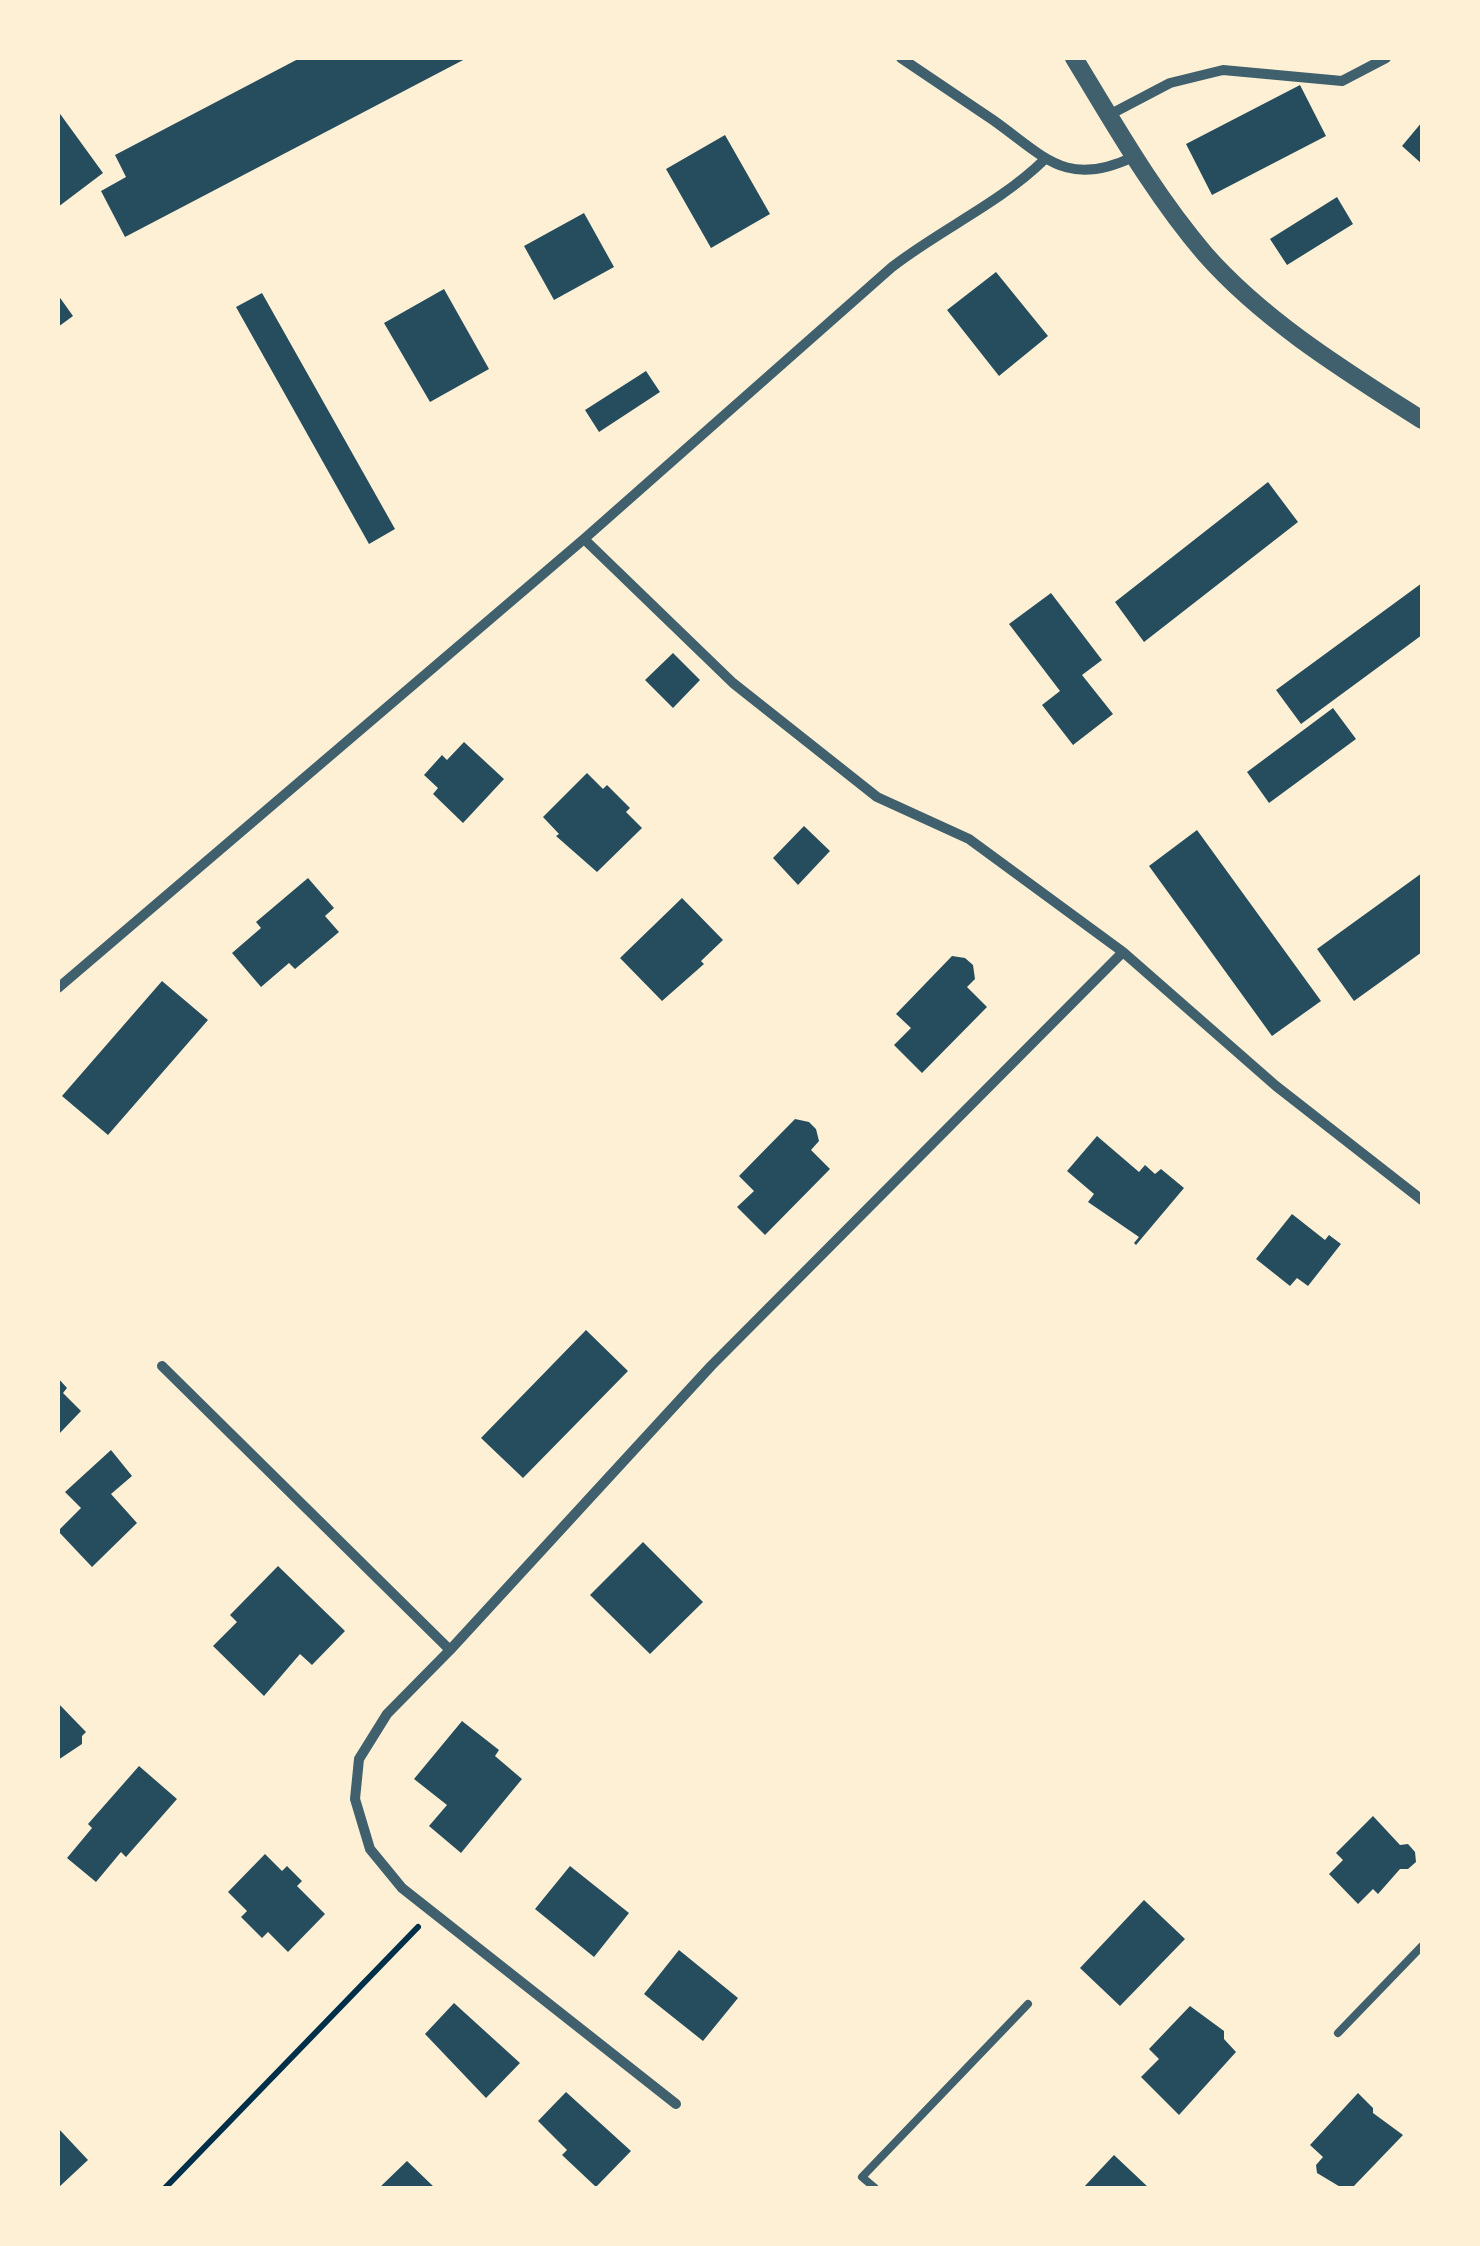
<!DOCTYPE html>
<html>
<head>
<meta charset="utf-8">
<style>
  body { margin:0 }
  #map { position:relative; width:1480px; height:2246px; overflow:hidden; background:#fdf0d5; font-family:"Space Grotesk",sans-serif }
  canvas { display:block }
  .frame { position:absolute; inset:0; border:60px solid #fdf0d5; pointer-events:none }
</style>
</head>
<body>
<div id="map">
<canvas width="1480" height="2246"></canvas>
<div class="frame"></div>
</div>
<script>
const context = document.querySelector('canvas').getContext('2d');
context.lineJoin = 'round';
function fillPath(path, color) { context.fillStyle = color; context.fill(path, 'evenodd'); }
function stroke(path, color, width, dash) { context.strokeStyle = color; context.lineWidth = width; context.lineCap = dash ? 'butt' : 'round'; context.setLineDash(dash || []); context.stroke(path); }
fillPath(new Path2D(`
  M300 58H467L125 237 101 191 126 177 115 155Z
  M1300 85 1326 136 1212 195 1186 144Z
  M58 111 103 173 58 207Z
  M1422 122V164L1402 146Z
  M725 135 770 214 711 248 666 169Z
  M1337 197 1353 224 1287 265 1270 239Z
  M584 213 614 267 554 300 524 246Z
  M996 272 1048 336 999 376 947 310Z
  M444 289 489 369 430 402 384 323Z
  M262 293 395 529 369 544 236 307Z
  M58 295 73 316 58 327Z
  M646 371 660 392 599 432 585 410Z
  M1268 482 1298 522 1144 642 1115 602Z
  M1422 583V635L1301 724 1276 690Z
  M1051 593 1102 660 1082 675 1113 714 1073 745 1042 705 1060 691 1009 624Z
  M673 653 700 680 673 708 645 680Z
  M1333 708 1356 739 1269 803 1247 772Z
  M464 742 504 779 463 823 433 794 438 788 424 775 442 755 447 760Z
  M587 773 603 789 607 785 630 808 626 812 642 828 597 872 556 836 559 834 543 817Z
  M804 826 830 851 798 885 773 858Z
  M1197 830 1321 1001 1272 1036 1149 866Z
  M1422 873V952L1354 1001 1317 949Z
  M308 878 334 908 325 916 339 932 295 969 289 963 261 987 232 953 261 928 256 922Z
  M682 898 723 940 701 961 704 964 662 1001 620 958Z
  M952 956 965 958 973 965 975 979 967 987 987 1007 922 1073 894 1045 911 1028 896 1014Z
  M162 981 208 1020 108 1135 62 1096Z
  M795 1119 809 1122 816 1129 819 1141 811 1150 830 1169 765 1235 737 1207 754 1191 739 1176Z
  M1097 1136 1139 1172 1145 1165 1155 1174 1161 1169 1184 1188 1136 1245 1134 1243 1139 1237 1088 1202 1094 1194 1067 1171Z
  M1292 1214 1325 1240 1329 1235 1341 1244 1308 1286 1297 1278 1290 1286 1256 1259Z
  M586 1330 628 1371 523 1478 481 1438Z
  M58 1378 67 1388 63 1393 81 1411 58 1435Z
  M111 1450 132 1476 111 1494 137 1523 92 1567 58 1531 81 1508 65 1492Z
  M643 1542 703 1602 650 1654 590 1595Z
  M278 1566 345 1631 312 1665 300 1654 264 1696 213 1646 237 1622 230 1615Z
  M58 1703 86 1732 82 1736V1744L58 1760Z
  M462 1721 499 1750 495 1756 522 1779 461 1853 429 1826 447 1805 414 1779Z
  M139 1766 177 1799 126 1857 121 1852 96 1882 67 1858 92 1828 88 1824Z
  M1373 1816 1400 1845 1408 1844 1415 1852 1416 1862 1408 1869H1400L1378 1894 1373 1889 1358 1904 1329 1874 1343 1860 1336 1853Z
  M265 1854 282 1871 287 1866 302 1881 297 1886 325 1914 288 1952 268 1932 262 1938 241 1917 247 1911 228 1892Z
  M570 1866 629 1913 594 1957 535 1909Z
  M1144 1900 1185 1939 1120 2006 1080 1968Z
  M679 1950 738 1998 703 2041 644 1994Z
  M454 2003 520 2063 486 2098 425 2034Z
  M1190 2006 1224 2031V2039L1236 2052 1179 2115 1141 2077 1159 2059 1149 2049Z
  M566 2092 631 2151 596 2187 562 2155 567 2150 538 2121Z
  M1358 2093 1373 2108V2113L1403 2135 1352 2188H1342L1317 2173 1316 2165 1323 2157 1310 2145Z
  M58 2128 88 2160 58 2188Z
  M1114 2155 1149 2188H1083Z
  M407 2161 435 2188H379Z`), '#264d5e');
stroke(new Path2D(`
  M165 2188 418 1927`), '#003049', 6);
stroke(new Path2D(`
  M1338 2033 1422 1946
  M875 2188 862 2177 1028 2004`), '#3f606c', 8);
stroke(new Path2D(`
  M901 58C931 78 962 99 993 120 1044 156 1066 189 1133 157
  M1109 115 1170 83 1223 70 1342 81 1386 58
  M584 539 733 683 877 797 969 839 1123 952 1276 1086 1422 1200
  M58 988 584 539 892 267C941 229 1000 203 1044 160
  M162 1366 450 1650
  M676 2104 402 1888 370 1849 355 1799 359 1759 387 1714 450 1650 711 1366 1123 952`), '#3f606c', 10);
stroke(new Path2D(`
  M1074 58C1115 125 1153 193 1205 254 1265 322 1347 372 1422 420`), '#3f606c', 18);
</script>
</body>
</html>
